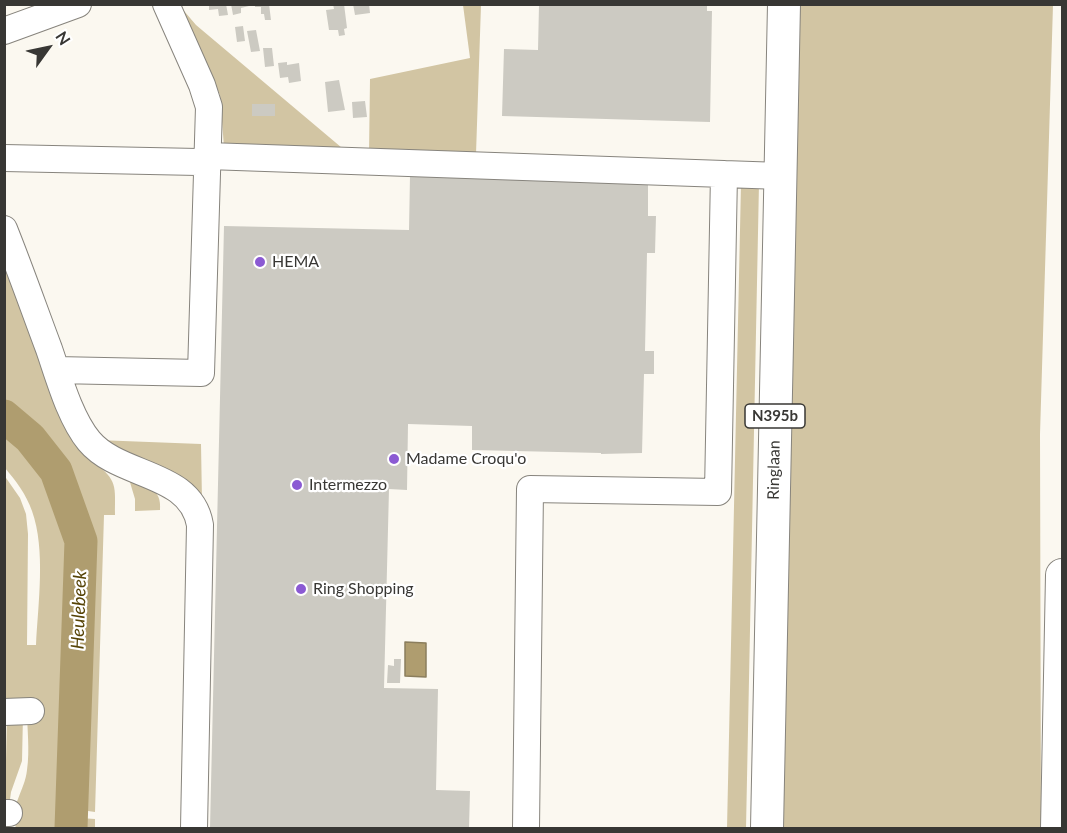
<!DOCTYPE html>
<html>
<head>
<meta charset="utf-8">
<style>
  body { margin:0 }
  #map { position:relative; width:1067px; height:833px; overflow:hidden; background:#fbf8f0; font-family:Lato,sans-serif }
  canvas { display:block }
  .frame { position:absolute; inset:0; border:6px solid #383734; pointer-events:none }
  .north { position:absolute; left:18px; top:18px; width:60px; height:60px; -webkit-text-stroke:4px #fff; paint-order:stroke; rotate:57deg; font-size:16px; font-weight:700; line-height:24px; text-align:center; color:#383734 }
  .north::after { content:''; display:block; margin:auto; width:21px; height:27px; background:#383734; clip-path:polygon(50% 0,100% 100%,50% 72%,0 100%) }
</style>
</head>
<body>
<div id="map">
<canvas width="1067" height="833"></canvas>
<div class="frame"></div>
<div class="north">N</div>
</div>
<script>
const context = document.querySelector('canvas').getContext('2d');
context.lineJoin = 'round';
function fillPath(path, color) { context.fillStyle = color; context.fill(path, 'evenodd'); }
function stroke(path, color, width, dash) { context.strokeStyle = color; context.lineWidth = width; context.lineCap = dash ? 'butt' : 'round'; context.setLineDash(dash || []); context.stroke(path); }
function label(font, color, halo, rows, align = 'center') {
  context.font = font + ' Lato,sans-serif'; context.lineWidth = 4.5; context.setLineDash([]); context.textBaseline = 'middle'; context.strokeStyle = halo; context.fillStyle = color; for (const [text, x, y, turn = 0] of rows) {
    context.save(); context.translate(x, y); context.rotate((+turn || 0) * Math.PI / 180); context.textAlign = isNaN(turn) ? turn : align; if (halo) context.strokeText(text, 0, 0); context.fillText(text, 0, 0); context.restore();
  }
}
fillPath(new Path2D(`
  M179 5 196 25 348 153 224 147 220 95Z
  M463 5H481L476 154H369L370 79 470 58Z
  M800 5H1053L1040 434 1041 828H782Z
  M759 183 746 828H727L741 184Z
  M5 257 94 462C118 481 115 486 115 515H104L95 812 81 810 90 574C85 521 71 476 38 434 28 422 15 412 5 402Z
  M5 426 35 458 55 485 66 522 73 561 63 707 60 828H16C9 806 25 791 27 770 30 750 27 729 27 709L5 708 4 475 20 498 26 514 28 534 27 645H36C38 604 46 550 32 511 26 494 16 481 5 468Z
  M97 440 201 444 202 501Z
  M129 479C147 487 162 488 160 510L135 511V499Z
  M7 714 23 715 22 761 11 792 9 807H5Z
  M80 818 95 819V828H80Z`), '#d2c5a3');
const water = new Path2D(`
  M405 642 426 643V677L405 676Z`);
fillPath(water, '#af9d6f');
stroke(water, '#8b7e5d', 1.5);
stroke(new Path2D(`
  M4 416 30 438 56 471 81 541 71 828`), '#af9d6f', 33);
fillPath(new Path2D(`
  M209 4H226L228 15 219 16 218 9 209 10Z
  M231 4H253V5L241 8V13L233 15Z
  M255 4H269L271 20H265L264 14H261V7H255Z
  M333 4H344L347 28 344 29 345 35 339 36 338 30H329L326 10 334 9Z
  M353 4H369L370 13 355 15Z
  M539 5H707V11H712L710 122 502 116 504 49 538 50Z
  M243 26 245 41 237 42 235 27Z
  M256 30 260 51 251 52 247 31Z
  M263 48H272L274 66 265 67Z
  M287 62V65L299 63 301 81 289 83 288 77 280 78 278 63Z
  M339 80 345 110 328 112 325 82Z
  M365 101 367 117 353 118 352 102Z
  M252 104H275V116H252Z
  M410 176 648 182V216H656L655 253H647L645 351H654V374H644L642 453 601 454V453L472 450V426L408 424 407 490 389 489 384 688 438 689 436 790 470 791 469 828H210L224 226 409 230Z
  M394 659H401L400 683H387L388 665 394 666Z`), '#cccac2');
const minor = new Path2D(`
  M4 31 78 4
  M4 158 198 162 208 156 781 176
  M4 229C20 269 34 309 49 349 59 378 70 418 89 441 120 478 191 471 200 525L194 828
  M56 370 201 373 209 107 202 85 166 4
  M4 712 31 711
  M4 813H9
  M526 828 530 489 718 492 724 174`);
const major = new Path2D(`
  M767 828 784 4
  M1057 828 1062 575`);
stroke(minor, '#87847d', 28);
stroke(major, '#87847d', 34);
stroke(minor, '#fff', 26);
stroke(major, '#fff', 32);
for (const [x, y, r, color] of [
  [260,262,6,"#8b5ad3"],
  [394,459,6,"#8b5ad3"],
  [297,485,6,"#8b5ad3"],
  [301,589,6,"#8b5ad3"]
]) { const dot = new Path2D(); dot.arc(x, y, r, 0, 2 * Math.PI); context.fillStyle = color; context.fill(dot); stroke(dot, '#fff', 2); }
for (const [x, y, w] of [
  [775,416,60]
]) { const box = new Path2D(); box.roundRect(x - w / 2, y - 12, w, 24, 4.5); context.fillStyle = '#fff'; context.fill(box); stroke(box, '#383734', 1.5); }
label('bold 15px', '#383734', null, [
  ["N395b",775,416]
]);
label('16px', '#383734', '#fff', [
  ["HEMA",272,262],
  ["Madame Croqu'o",406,459],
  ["Intermezzo",309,485],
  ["Ring Shopping",313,589]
], 'left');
label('16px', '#383734', '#fff', [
  ["Ringlaan",774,470,-89]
]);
label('italic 18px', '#564306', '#fff', [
  ["Heulebeek",79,610,-88]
]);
</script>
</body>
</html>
